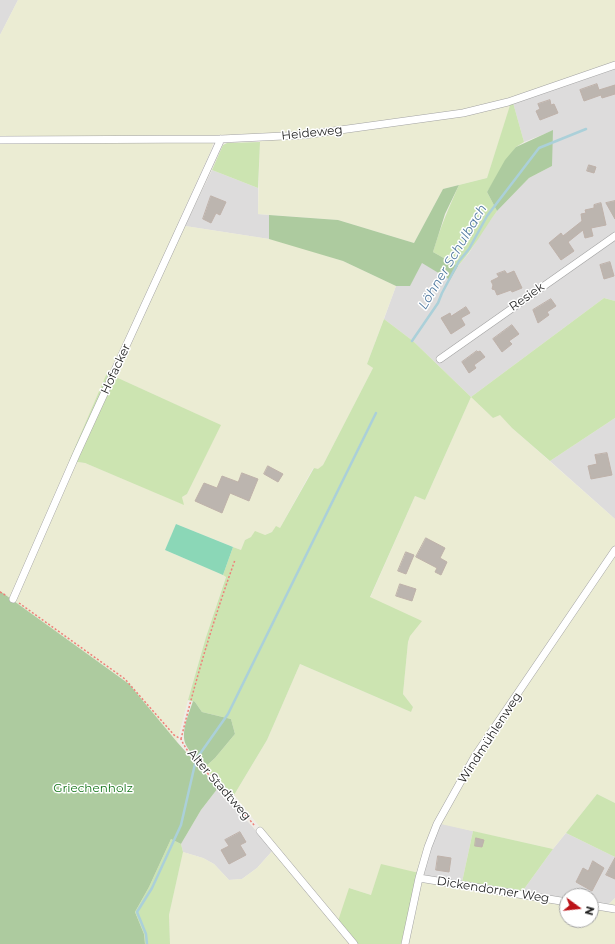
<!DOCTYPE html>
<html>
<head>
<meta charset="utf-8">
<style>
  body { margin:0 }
  #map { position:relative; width:615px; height:944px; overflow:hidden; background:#efece6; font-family:Montserrat,sans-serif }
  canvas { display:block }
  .north { position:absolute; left:559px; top:888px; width:40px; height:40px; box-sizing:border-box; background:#fff; border:1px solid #a5a5a5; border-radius:50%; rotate:105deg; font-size:11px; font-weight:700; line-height:16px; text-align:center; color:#1f1f1f }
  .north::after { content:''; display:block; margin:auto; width:14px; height:18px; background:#bc1218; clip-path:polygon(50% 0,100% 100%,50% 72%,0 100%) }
</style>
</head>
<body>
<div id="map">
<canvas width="615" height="944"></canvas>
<div class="north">N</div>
</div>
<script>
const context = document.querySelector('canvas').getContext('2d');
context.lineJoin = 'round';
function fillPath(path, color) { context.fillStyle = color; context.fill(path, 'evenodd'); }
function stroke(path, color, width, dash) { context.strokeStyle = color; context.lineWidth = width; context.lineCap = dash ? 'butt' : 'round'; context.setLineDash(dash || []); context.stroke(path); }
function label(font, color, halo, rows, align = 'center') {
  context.font = font + ' Montserrat,sans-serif'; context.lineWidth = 3; context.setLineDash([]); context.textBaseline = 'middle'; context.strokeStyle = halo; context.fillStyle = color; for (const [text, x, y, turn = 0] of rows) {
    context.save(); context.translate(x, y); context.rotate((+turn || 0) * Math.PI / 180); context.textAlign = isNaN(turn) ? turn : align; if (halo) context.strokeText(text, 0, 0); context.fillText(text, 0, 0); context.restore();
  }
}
fillPath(new Path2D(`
  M0 0H18L0 35Z
  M615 63V301L604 298 471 397 413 341 384 319 396 286 410 285 422 262 450 280 458 266 469 253 485 227 497 211 529 178 552 166V131L524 142 512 99Z
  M212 170 258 188V214L269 215V239L185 226Z
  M615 418V519L550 461Z
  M218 788 273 850 257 868 242 879 229 880 214 864 203 858 183 852 181 844 201 810Z
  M436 822 473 831 461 887 417 879Z
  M566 833 615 857V898L604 909 591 907V896H567V903L519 896 553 849Z`), '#dddcdc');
fillPath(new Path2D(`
  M18 0H615V63L513 99 487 178 443 189 414 243 338 220 258 214 260 134 216 135 209 155 178 223 185 226 269 239 287 243 343 261 396 286 367 364 373 368 323 465 318 470 313 468 280 528 265 535 251 537 245 540 241 550 176 524 165 550 226 576 206 637 188 700 177 742 129 684 0 591V35ZM107 373 220 425 187 494 182 497 183 504 85 463 78 462 75 463Z
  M471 397 493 418 500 414 512 428 615 519V803L597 794 553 849 436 823 419 873 371 895 349 888 357 944H170L169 915 183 852 203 858 214 864 229 880 242 879 257 868 276 847 234 795 267 740 300 664 411 712 413 707 403 694 408 642 410 636 370 598 415 496 425 500Z
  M417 879 567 903V920H591V907L604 909 615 898V944H401Z`), '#ebecd3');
fillPath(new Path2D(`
  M512 99 524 142 516 147 487 192 497 211C484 229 473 249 458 266L433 252C440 228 449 207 459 185L487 178Z
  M260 142 258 188 212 170 223 145 227 143Z
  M604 298 615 301V418L550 461 512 428 500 415 493 418 471 397 425 500 415 496 370 597 422 621 410 636 408 642 403 694 413 707 411 712 300 664 267 740 234 795 204 768 215 758 235 734 231 719 202 712 195 702 188 700 206 637 226 577 223 575 233 547 241 550 245 540 251 537 255 531 265 535 272 532 276 526 280 528 314 468 318 469 323 465 373 368 367 364 384 319 413 341 471 397Z
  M107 373 221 425 187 494 182 497 184 505 85 463 78 462 75 463 69 461Z
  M597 794 615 803V857L566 833Z
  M473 831 553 849 519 896 461 887Z
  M171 839 181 844 183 852 169 915 170 944H145L144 934 135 912 149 887Z
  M381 864 419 873 401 944H357L338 921 349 888 371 895Z`), '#cce4b1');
fillPath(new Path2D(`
  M553 130 552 166 529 178 497 211 487 192 505 160 516 147Z
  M459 185 445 214 433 252 458 266 450 280 422 263 410 286H396L343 261 269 239V215L338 220 414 243 443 189Z
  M0 591 129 684 177 742 218 788 201 810 181 844 171 839 149 887 135 912 144 934 145 944H0Z
  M193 701 195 702 202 712 231 719 235 734 215 758 204 768C199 761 190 753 186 745 180 732 189 714 193 701Z`), '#adcb9f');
fillPath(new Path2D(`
  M176 524 233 547 223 575 165 550Z`), '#8bd7b7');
stroke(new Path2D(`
  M412 341 438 303 442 293 459 261 469 249 487 216 539 148 586 129
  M197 758 228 714 376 413
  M147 944 146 934 137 912 152 888 181 825 195 764`), '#abd0d9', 2.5);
const building = new Path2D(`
  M597 84 599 90 615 85V94L602 98 601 95 584 101 580 90Z
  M550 100 551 105 554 104 558 113 540 120 536 111 540 109 538 104Z
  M589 165 596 167 594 173 587 171Z
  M211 196 226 202 220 215 216 213 211 223 203 219Z
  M615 201V219L606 203Z
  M601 203 606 225 591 228 593 236 585 238 583 230 568 242 574 251 561 260 549 243 561 233 563 236 582 221 581 214 586 213 585 210 594 208V205Z
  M610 262 614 276 604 279 600 265Z
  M505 271 507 274 514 271 522 288 512 292 511 290 497 295 495 290 492 289 493 285 491 281 499 277 497 274Z
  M551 299 556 306 547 312 549 315 538 323 533 310Z
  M466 307 470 313 461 318 465 325 451 334 441 318 450 313 451 316Z
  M512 325 519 334 509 341 512 344 502 352 493 339Z
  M477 351 478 352 480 351 485 357 474 365 476 368 469 373 462 362Z
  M607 453 612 475 591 479 588 466 597 464 595 455Z
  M268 466 283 474 278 482 264 474Z
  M242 473 258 479 249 501 230 493 222 513 195 501 204 483 217 488 222 476 238 482Z
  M426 538 445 548 440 558 447 562 441 575 435 572 437 568 416 557Z
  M406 552 414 555 406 574 398 571Z
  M400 584 416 589 412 601 396 596Z
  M240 832 246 842 240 845 246 855 229 864 221 850 229 846 225 840Z
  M476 838 484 840 482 847 475 846Z
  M438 856 451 858 449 872 436 870Z
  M615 858V879L606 875Z
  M593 861 604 868 592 891 576 882 583 868 588 871Z`);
fillPath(building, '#bcb5af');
stroke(building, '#bfb2aa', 1);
const minor = new Path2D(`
  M0 140 221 139 304 135 463 113 508 102 615 65
  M440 359 615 236
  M13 599 76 455 221 139
  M260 831 354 944
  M419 878 567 902
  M591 905 615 909
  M405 944 419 878 428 847 437 824 475 756 615 550`);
stroke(minor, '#a3a3a3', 8);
stroke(new Path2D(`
  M0 592 7 596
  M19 603 125 679 174 735 181 739C189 757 205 770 218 784 231 798 243 812 255 826
  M181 739C196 678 214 618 235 560`), '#ee8079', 1.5, [2, 2]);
stroke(minor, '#fff', 7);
label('12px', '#1f1f1f', '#fff', [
  ["Heideweg",312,133,-6],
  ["Resiek",527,297,-35],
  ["Hofacker",116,369,-65],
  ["Windmühlenweg",490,738,-57],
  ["Alter Stadtweg",219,785,49],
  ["Dickendorner Weg",493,890,9]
]);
label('12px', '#15751a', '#fff', [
  ["Griechenholz",93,788]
]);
label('italic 13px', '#517aa0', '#fff', [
  ["Löhner Schulbach",453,257,-59]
]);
</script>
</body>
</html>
